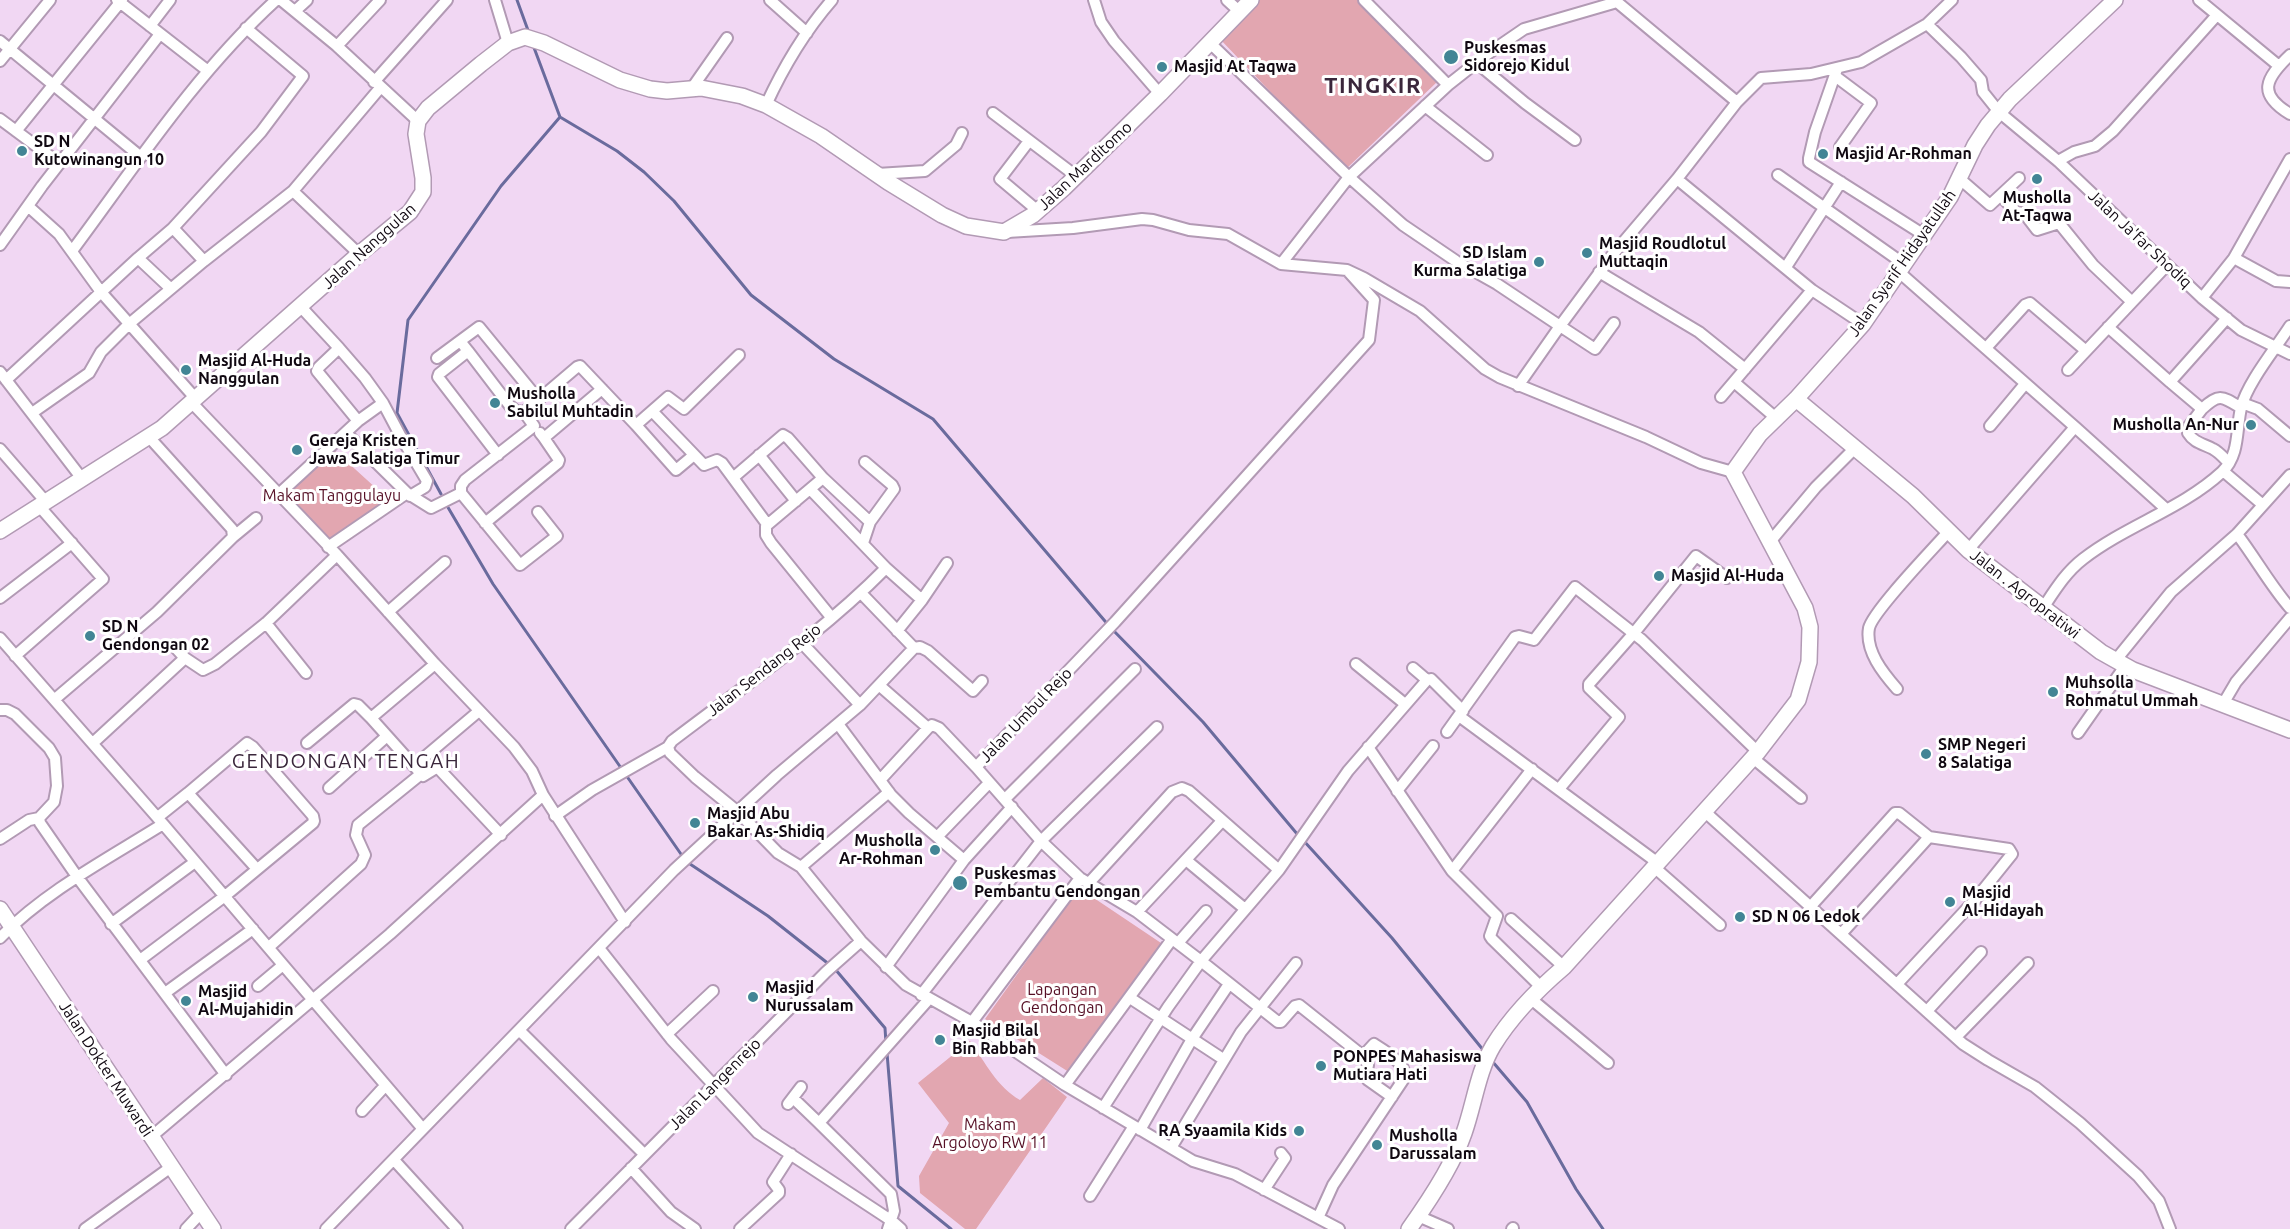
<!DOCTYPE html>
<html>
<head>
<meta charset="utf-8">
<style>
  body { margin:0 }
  canvas { display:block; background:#f1d7f3 }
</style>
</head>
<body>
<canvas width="2290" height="1229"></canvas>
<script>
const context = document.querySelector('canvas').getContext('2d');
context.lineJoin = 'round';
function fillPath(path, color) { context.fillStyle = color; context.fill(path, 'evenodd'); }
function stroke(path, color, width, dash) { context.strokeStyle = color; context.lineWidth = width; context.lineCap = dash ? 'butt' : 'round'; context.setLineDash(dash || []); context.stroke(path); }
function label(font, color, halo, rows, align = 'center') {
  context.font = font + ' Ubuntu,sans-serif'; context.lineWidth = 6; context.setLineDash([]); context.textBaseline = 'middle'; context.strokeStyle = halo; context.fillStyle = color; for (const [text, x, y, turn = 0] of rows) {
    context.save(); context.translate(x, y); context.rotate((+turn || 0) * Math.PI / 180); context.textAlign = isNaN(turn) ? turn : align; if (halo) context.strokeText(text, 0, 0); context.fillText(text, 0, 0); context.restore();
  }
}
fillPath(new Path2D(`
  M1259 0H1358L1437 82 1345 170 1219 38Z
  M333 449 389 500 328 541 284 495Z
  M1079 888 1164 945 1072 1074 985 1019Z
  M970 1041C985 1062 997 1087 1020 1100L1043 1078 1067 1097 976 1229H965L920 1193 919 1176 949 1123 918 1083Z`), '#e2a6b0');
stroke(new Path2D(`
  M517 0 529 33
  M533 45 560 117 617 151 644 172 674 201 751 295 834 359 933 419 1110 627 1203 722 1298 835
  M441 494 397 413 408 320 501 186 560 117
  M446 504 493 584 683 857
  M1303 840 1392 938 1484 1051
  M687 862 768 916 830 965
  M835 969 885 1028 886 1043
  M887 1053 898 1186 951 1229
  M1492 1061 1527 1102 1576 1189 1603 1229`), '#6a6b9d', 3);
const street = new Path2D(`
  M117 0 208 71
  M281 0 337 46 418 121
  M495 0 508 43
  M770 0 807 33
  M1094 0 1101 22 1114 41 1160 94
  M1227 0 1239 11
  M1364 0 1448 85
  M2199 0 2279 66
  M295 11 307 0
  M1927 24 1961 57 1981 80 1983 92 1999 112 2058 161 2202 298 2241 330 2290 354
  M150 26 170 0
  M0 41 141 157
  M1210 43 1349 177 1403 225 1456 261 1497 284 1560 326 1614 253 1677 179 1737 102 1761 78 1811 74 1861 62 1927 24 1952 0
  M337 46 380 0
  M2290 55C2265 79 2257 94 2290 114
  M0 61 50 0
  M1477 63 1525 103 1575 140
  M1837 69 1815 132 1809 158V162L1924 235
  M1835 76 1871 103 1840 147
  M374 82 447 0
  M692 88 727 38
  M766 105C783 68 805 31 832 0
  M1425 106 1487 155
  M993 113 1076 176
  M0 119 59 163
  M16 131 122 0
  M1029 141 1000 179 1038 211
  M2058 161 2074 152 2095 146 2113 131 2217 15
  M877 174 925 171 956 145 962 133
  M1778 175 1904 264
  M1677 179 1812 290 1863 324
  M1960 179 1990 205 2019 178
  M293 191 359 254
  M2001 196 2016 212 2024 213 2037 230 2059 223 2093 265 2131 301
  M29 207 59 234 101 292 196 399
  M1007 232 1073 228 1142 219 1153 220 1189 230 1228 234 1281 264 1347 270 1364 278 1420 311 1485 369 1499 377 1646 437 1701 463 1733 472
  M0 245 42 186 160 34
  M72 251C136 165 196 73 276 0
  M138 258 170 288
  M2234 258 2276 281 2290 282
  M204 261 173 228 261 132 303 76 246 28
  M1281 264 1349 177 1448 85 1486 55 1524 29 1617 2 1737 102
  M1786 267 1841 182
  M1599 272 1699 332 1745 369
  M1899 272 2075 427 1968 550
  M2202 298 2234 258 2290 159
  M2108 327 2170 382 2227 318
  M339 348 365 378 383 403
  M1986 348 2025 305 2030 303 2085 350
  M468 351 460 341 479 327 538 399
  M437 358 460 341
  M2068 370 2167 265
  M0 372 83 480
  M6 380 138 258 173 228
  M1734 382 1776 418
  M2170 382 2202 409C2219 393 2222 396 2241 408
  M1518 386 1560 326 1595 349 1614 323
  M1721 397 1812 290
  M192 403 337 555 435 664 514 747 532 771 543 795
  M2242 403 2258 409 2290 436
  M2202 409 2189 426 2188 433C2194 443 2204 444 2213 449 2219 452 2224 458 2229 463
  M652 411 668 397 684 409 739 355
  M524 412 577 367 580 366 636 425 652 411 704 465 717 460 722 463 767 524
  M32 413 89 373 101 352 129 324 204 261 293 191 380 88
  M358 421 383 403 401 437 427 481 425 487 410 496
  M636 425 676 470 694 455
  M1990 426 2025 384
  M2075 427 2166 509
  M346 433 407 493
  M540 433 544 438 602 389
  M0 449 46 502
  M498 455 438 377 439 374 468 351 510 406 516 411 524 412 534 426 465 480 461 486V493L520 565 557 536 538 512
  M759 455 796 501
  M2223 471 2263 505
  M734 477 783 435 788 438 823 478
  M810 489 886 568 922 600
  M279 494 358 421 317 371 319 367 339 348 301 307
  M485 523 558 463 559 460 544 438
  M2237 534C2256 559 2270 585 2290 608
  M233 537 256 518
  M863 543 870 522 894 489 892 485 865 462
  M1769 543 1816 487 1855 448
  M328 547 407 493 431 508 461 493
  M0 598 72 543
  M2043 608C2055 590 2066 572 2083 559 2127 525 2182 509 2222 472 2240 455 2236 429 2241 408 2247 383 2276 348 2290 326
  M388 612 445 562
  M831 617 771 543 766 535V526L823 478 870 522
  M266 623 306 673
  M897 631 922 600 947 563
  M0 638 163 824C109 858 44 892 0 938
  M801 642 860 705
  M914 648 920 647 928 651 973 691 982 681
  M15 656 103 579 40 507
  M185 658 203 670 215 664 266 623 337 555
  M2115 661 2171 592 2237 534 2290 475
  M435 664 371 718 423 776 436 768 440 770 501 835
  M1356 664 1405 704
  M1413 668 1427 680
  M880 686 928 728 881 779
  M1897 689C1883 673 1865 651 1869 628 1873 611 1933 549 1948 532
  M55 699 157 612 233 537 232 529 149 437
  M2223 704 2236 682 2290 618
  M0 710H7L15 714 49 748 55 758 57 786 54 802 39 818 40 823 78 878 226 1075
  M1459 716 1658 863
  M838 724 891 795 909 813 964 860
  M928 728 932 725 939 728 976 767
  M1447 732 1515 637 1519 636 1534 640 1575 587 1642 640 1758 752
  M2078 733 2125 666
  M94 742 185 658 173 645
  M307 743 354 704 358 705 371 718
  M668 747 670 753 695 777 738 812 778 853 801 867 861 941 906 985 972 1022 1065 1085 1193 1161 1235 1174 1339 1229
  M1368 747 1452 871 1532 769
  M1753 758 1801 798
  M414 766 479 711
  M329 788 387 736
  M1559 789 1619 717 1589 688V684L1634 633 1696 556 1727 578
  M1397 791 1433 746
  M1005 799 1135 669
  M1704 811 1963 1044 1988 1060 2035 1087 2080 1123 2138 1176 2159 1201 2170 1229
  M555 816 592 790 668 747 672 741C744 686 822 633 886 568
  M158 817 188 793
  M163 824 423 1129
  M937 837 989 783
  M0 839 29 820 39 818
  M1186 860 1245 909
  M801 867 889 792
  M1654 867 1720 925
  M1452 871 1497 916 1490 936 1492 939 1541 987
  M1088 884 1172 792 1182 788 1189 791 1279 870
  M1811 906 1895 813H1899L1929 837 1842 933
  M1137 912 1222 821
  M1511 919 1564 967
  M111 924 195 862
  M1178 943 1206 911
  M269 947 361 864 365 855 356 835 358 825 421 774
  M599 948 671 1039 758 1133 892 1221 901 1229
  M140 960 225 896 313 823 314 821 313 816 253 747 247 743 188 793 257 869
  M1201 961 1137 912 1080 878 1041 841 976 767 1115 622 1369 340 1374 300 1347 270
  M1201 961 1278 1022H1281L1295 1006 1299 1005 1363 1056 1368 1065 1366 1077 1368 1080 1392 1097
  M886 967 964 860 1012 807
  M1897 984 1975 900 2012 854 2009 849 1929 837
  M258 986 283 965
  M165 993 253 929
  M921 995 1041 841 1157 727
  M1130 998 1223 1059
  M1530 998 1608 1063
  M1927 1011 1981 952
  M972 1022 1080 878
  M519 1030 644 1154
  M667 1034 713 991
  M1956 1037 2028 963
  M1065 1085 1172 939
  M793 1098 819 1123
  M788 1104 801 1087
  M1103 1108 1168 1007 1201 961 1279 870 1348 771 1427 680 1431 679 1463 711
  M362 1111 385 1086
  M1140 1130 1192 1039 1229 984
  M151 1137 390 934 543 795 625 922
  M1171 1148 1241 1032 1296 963
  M394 1160 457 1229
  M631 1168 671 1212 695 1229
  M1264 1190 1285 1158 1281 1153
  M1090 1196 1134 1126
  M1418 1216 1448 1229
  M1318 1218 1333 1185 1405 1077C1406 1063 1385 1051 1374 1044L1363 1056
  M85 1229 171 1167
  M186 1229 201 1213
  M326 1229 674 870 777 775 860 705 914 648 861 593
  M571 1229 826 972 861 941
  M740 1229 779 1193V1190L773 1182 791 1154
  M888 1229 894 1211 891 1194 819 1123 929 999
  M1512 1229 1513 1228`);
const secondary = new Path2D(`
  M1796 399 1913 496 1968 550 2101 652 2133 670 2290 730
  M0 531 162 428 359 254 410 212 423 192V178L416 134 418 121 428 108 481 64 508 43 525 37 544 43 620 80 650 89 667 91 701 88 742 96 766 105 821 136 888 182 942 215 966 226 1004 232 1033 215 1064 188 1160 94 1251 0
  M0 909 213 1229
  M1409 1229C1429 1201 1453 1165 1464 1133 1474 1105 1478 1071 1493 1046 1512 1015 1537 990 1564 967L1758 752 1798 700 1809 662 1810 627 1805 608 1733 472 1760 434 1796 399 1863 324 1950 197 1975 145 1988 125 2010 99 2115 0`);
stroke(street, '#b29ab4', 14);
stroke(secondary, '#b29ab4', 18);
stroke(street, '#fff', 10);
stroke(secondary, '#fff', 15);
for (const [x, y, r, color] of [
  [1451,57,8,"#428595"],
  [1162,67,6,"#428595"],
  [22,151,6,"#428595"],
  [1823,154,6,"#428595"],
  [2037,179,6,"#428595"],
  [1587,253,6,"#428595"],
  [1539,262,6,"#428595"],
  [186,370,6,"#428595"],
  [495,403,6,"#428595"],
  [2251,425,6,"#428595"],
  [297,450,6,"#428595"],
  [1659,576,6,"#428595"],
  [90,636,6,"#428595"],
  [2053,692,6,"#428595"],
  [1926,754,6,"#428595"],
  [695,823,6,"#428595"],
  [935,850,6,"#428595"],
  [960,883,8,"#428595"],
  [1950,902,6,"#428595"],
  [1740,917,6,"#428595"],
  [753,997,6,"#428595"],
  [186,1001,6,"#428595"],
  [940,1040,6,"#428595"],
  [1321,1066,6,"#428595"],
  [1299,1131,6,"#428595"],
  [1377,1145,6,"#428595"]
]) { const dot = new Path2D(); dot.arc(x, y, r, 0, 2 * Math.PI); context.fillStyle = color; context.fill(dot); stroke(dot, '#fff', 2); }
label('bold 16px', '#100811', '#fff', [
  ["Puskesmas",1464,48],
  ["Sidorejo Kidul",1464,66],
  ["Masjid At Taqwa",1174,67],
  ["SD N",34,142],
  ["Kutowinangun 10",34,160],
  ["Masjid Ar-Rohman",1835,154],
  ["Musholla",2037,198,"center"],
  ["At-Taqwa",2037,216,"center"],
  ["Masjid Roudlotul",1599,244],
  ["Muttaqin",1599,262],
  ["SD Islam",1527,253,"right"],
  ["Kurma Salatiga",1527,271,"right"],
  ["Masjid Al-Huda",198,361],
  ["Nanggulan",198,379],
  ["Musholla",507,394],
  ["Sabilul Muhtadin",507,412],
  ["Musholla An-Nur",2239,425,"right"],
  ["Gereja Kristen",309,441],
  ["Jawa Salatiga Timur",309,459],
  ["Masjid Al-Huda",1671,576],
  ["SD N",102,627],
  ["Gendongan 02",102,645],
  ["Muhsolla",2065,683],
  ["Rohmatul Ummah",2065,701],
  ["SMP Negeri",1938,745],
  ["8 Salatiga",1938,763],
  ["Masjid Abu",707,814],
  ["Bakar As-Shidiq",707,832],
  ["Musholla",923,841,"right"],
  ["Ar-Rohman",923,859,"right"],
  ["Puskesmas",974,874],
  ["Pembantu Gendongan",974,892],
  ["Masjid",1962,893],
  ["Al-Hidayah",1962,911],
  ["SD N 06 Ledok",1752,917],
  ["Masjid",765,988],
  ["Nurussalam",765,1006],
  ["Masjid",198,992],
  ["Al-Mujahidin",198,1010],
  ["Masjid Bilal",952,1031],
  ["Bin Rabbah",952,1049],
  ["PONPES Mahasiswa",1333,1057],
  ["Mutiara Hati",1333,1075],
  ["RA Syaamila Kids",1287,1131,"right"],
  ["Musholla",1389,1136],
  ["Darussalam",1389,1154]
], 'left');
label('16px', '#100811', '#fff', [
  ["Jalan Marditomo",1085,166,-43],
  ["Jalan Ja'far Shodiq",2140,239,43],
  ["Jalan Nanggulan",369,246,-42],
  ["Jalan Syarif Hidayatullah",1902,263,-55],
  ["Jalan . Agropratiwi",2025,594,38],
  ["Jalan Sendang Rejo",764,670,-38],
  ["Jalan Umbul Rejo",1026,715,-46],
  ["Jalan Dokter Muwardi",106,1069,57],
  ["Jalan Langenrejo",715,1084,-45]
]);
label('16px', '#560f25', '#fff', [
  ["Makam Tanggulayu",332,496],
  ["Lapangan",1062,990],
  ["Gendongan",1062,1008],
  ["Makam",990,1125],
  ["Argoloyo RW 11",990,1143]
]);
context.letterSpacing = '1.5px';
label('20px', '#3a263b', '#fff', [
  ["GENDONGAN TENGAH",346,761]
]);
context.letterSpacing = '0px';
context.letterSpacing = '1.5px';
label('bold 22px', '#3a263b', '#fff', [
  ["TINGKIR",1373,86]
]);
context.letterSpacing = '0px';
</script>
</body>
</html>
